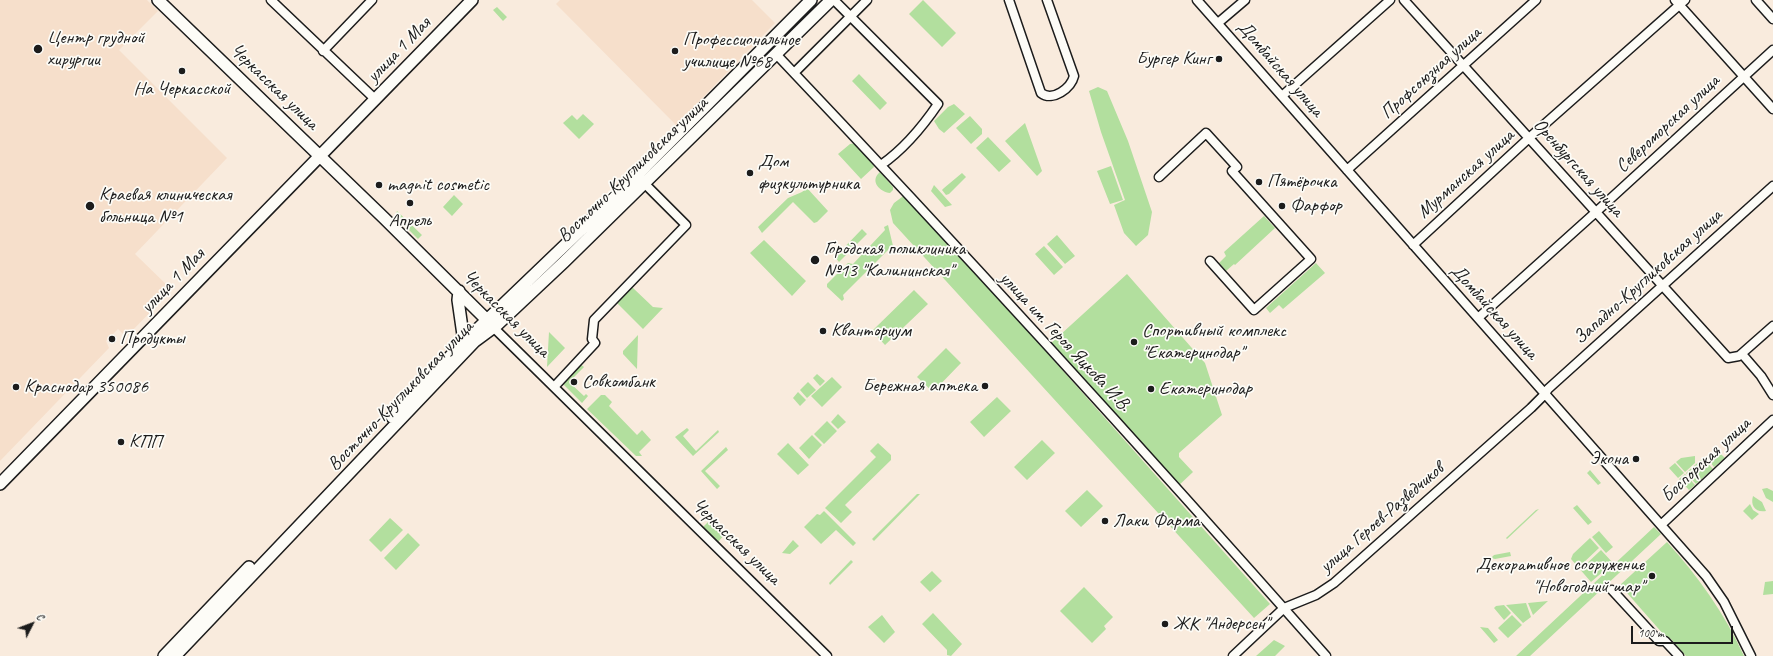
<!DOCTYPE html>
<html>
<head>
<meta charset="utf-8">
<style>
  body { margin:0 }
  #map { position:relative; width:1773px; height:656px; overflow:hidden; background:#f9ebdd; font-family:Caveat,sans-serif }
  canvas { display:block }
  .north { position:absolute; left:12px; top:604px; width:40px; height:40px; -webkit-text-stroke:3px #fdfcf7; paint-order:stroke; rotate:48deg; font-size:11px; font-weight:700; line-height:16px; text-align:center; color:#1c1c1c }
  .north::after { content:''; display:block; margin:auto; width:14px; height:18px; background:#1c1c1c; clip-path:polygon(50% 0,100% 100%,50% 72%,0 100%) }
  .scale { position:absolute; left:1631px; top:626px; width:102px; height:18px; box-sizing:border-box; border:2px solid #1c1c1c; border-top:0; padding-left:5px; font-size:12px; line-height:14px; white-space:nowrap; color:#1c1c1c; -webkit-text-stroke:3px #fdfcf7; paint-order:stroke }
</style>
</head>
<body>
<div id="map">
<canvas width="1773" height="656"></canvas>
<div class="north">С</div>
<div class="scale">100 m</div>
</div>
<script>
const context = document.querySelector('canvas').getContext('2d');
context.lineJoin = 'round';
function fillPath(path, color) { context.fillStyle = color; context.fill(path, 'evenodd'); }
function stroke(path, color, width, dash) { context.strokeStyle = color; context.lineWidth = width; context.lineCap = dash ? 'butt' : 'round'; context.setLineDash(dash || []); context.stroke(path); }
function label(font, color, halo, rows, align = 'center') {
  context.font = font + ' Caveat,sans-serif'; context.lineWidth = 3.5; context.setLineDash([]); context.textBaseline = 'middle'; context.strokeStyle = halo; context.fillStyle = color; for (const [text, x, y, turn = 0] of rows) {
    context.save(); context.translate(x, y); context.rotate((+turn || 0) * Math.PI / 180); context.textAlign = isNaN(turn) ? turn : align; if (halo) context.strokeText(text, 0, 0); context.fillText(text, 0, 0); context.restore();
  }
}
fillPath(new Path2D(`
  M0 0H147L158 11 119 50 227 158 135 254 172 290 126 337 118 329 106 341 109 348 0 461Z
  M560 0H752L775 23 676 125 556 4Z`), '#f6dfcb');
fillPath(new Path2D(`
  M923 0 956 33 942 47 909 14Z
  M497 7 507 17 503 21 493 10Z
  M859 74 887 103 880 110 852 81Z
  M1098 87 1107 91 1128 141 1152 212 1148 235 1136 246 1124 233 1114 205 1125 200 1101 132 1089 91Z
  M954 104 965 114 944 133 939 129 934 121 948 107Z
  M583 114 594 124 579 139 563 123 572 115 577 120Z
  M970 116 982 129V134L971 144 956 128Z
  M1025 123 1042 171 1037 176 1005 141Z
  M988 137 1011 161 999 172 976 148Z
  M857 143 872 160 874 167 861 179 838 154 850 144Z
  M1111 166 1123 200 1110 204 1097 171Z
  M880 172 893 187V190L890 193C880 192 869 181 880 172Z
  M962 173 966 177 949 194 946 195 942 190 944 188Z
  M934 185 952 205 945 207 931 191Z
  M807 188 828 211 817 222 814 223 793 202 762 233 758 227 788 198 802 192Z
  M906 194 1270 604 1254 618 893 223 890 210 894 203Z
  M454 195 463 204 452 216 443 207Z
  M397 211 422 235 418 239 395 216Z
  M1264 216 1275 228 1235 265 1234 264 1226 271 1219 263 1226 256 1224 252Z
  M888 225 894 250 889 249 843 295 844 299 842 301 827 287V284L848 263 853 264 885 230 884 227Z
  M862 229 867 234 839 262 835 257Z
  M1057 235 1075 256 1065 264 1047 244Z
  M764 240 806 281 792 296 750 253Z
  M1044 246 1063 267 1054 275 1035 254Z
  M1316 263 1325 273 1283 309 1279 305 1270 313 1266 308Z
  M1127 274 1205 363 1222 415 1179 453V457L1193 472 1176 488 1049 345Z
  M630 288H633L653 307 663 308 643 329 616 302Z
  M914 290 928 304 885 345 872 331Z
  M549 332 565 348 547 367Z
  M638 335 637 369 623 354V351Z
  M946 348 961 363 933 392 917 377Z
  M580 364 584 367 569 382 584 396 586 394 588 396 582 403 562 383Z
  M817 374 825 381 820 386 813 378Z
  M832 377 842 387 822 407 811 396Z
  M808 382 816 390 807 398 800 390Z
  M798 392 806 400 800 406 793 398Z
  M601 395H605L612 402 609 406 637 435 642 430 651 440 639 452 642 456H636L587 409Z
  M997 397 1011 411 984 437 970 422Z
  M838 414 846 422 838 429 831 422Z
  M827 421 837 431 824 444 814 434Z
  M687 428 689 430 683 436 696 451 718 430 719 432 693 456 675 437Z
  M812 435 822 445 809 459 799 448Z
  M1042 440 1055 453 1027 480 1014 467Z
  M788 443 809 465 798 475 777 454Z
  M878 443 891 455V460L845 505 852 512 841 523 825 508 876 457 870 451Z
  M726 447 728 450 705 471 720 486 717 489 701 471Z
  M1720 453 1725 458 1714 467 1710 462V454Z
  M1695 456V463L1685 472 1676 462 1681 458Z
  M1703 458 1713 469 1696 484 1686 473Z
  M1675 463 1684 473 1678 478 1669 468Z
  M1590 470 1601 483 1598 485 1587 473Z
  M1685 474 1695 485 1689 490 1679 479Z
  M1767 488 1773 491V502L1766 498 1762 489Z
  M1087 490 1103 506 1081 527 1065 511Z
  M917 494H920L874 541 872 539Z
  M1753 496 1762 502 1766 511C1756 513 1750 506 1753 496Z
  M1750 504 1753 510 1759 514 1752 520 1743 511Z
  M1577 505 1592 522 1588 525 1573 508Z
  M1539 509 1507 539 1506 538 1536 510Z
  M824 511 856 543 853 546 836 530 821 544 804 527 817 514 820 515Z
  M390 518 403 530 381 552 369 540Z
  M712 518 726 533 718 542 703 527Z
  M1654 527 1661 534 1530 656H1516Z
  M1599 531 1613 547 1606 553 1592 537Z
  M408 533 420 545 396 570 384 558Z
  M1590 538 1599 548 1581 565 1583 567 1601 550 1613 563 1591 582 1571 559 1573 554Z
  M793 540 799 546 790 554 782 553Z
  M1667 542C1698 576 1725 614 1744 656H1686L1671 639 1664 635 1620 585Z
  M1510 552 1511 556 1495 559 1491 558 1494 555Z
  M851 560 853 562 830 585 829 583Z
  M932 571 942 581 930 592 920 582Z
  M1773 581V594L1763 595 1765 582Z
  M1084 587 1113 617 1104 626 1106 629 1092 643 1060 611Z
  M1548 601 1533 615 1528 603Z
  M1526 603 1531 617 1523 623 1506 605Z
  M1504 605 1511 613 1504 620 1494 608 1496 606Z
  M933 613 962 644 951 656 947 655V650L922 624Z
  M882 615 895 632 884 643 868 627Z
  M1512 615 1522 625 1508 638 1498 628Z
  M1480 627 1488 628 1498 640 1494 643Z
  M1274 640 1285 646 1275 656H1256Z`), '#b2df9e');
const street = new Path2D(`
  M271 0 376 100
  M834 0 938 104C923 126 904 149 881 165
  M1009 0 1041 93C1053 102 1071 88 1074 76L1047 0
  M1197 0 1706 576 1724 602 1751 656
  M1404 0 1728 358 1739 356 1773 326
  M1675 0 1773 109
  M1756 0 1773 19
  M1218 23 1245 0
  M323 51 372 0
  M776 54C963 251 1146 452 1326 656
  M794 73 867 0
  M1282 96 1390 0
  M1347 170 1536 0
  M1159 177 1206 133 1237 167 1232 171 1311 259 1254 310 1210 261
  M1413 245 1529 138 1685 0
  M1478 318 1596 212 1773 50
  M494 328 827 656
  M1742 354 1761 376 1773 395
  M554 387 595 343 592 339 594 320 686 225 641 180
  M1662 524 1773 420
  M1612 590 1659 641H1665L1679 656
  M1233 656 1284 608 1316 595 1334 583 1531 408 1545 394 1548 389 1773 186`);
const secondary = new Path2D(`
  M158 0 384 218 491 324
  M459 291 458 300 464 342
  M392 417 464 342 610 202 811 0
  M0 484 472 0
  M164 656 249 567
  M175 656 475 341 498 324 564 262 831 0`);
stroke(street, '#1c1c1c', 11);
stroke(secondary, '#1c1c1c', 14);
stroke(street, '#fdfcf7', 8);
stroke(secondary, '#fdfcf7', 11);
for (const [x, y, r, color] of [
  [38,49,5,"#1c1c1c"],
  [675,51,4,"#1c1c1c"],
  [1219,59,4,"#1c1c1c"],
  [182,71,4,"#1c1c1c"],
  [750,173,4,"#1c1c1c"],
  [1259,182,4,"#1c1c1c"],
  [379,185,4,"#1c1c1c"],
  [410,203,4,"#1c1c1c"],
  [90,206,5,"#1c1c1c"],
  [1282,206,4,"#1c1c1c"],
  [815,260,5,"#1c1c1c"],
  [823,331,4,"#1c1c1c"],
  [112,339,4,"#1c1c1c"],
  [1134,342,4,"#1c1c1c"],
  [574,382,4,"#1c1c1c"],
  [985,386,4,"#1c1c1c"],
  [16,387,4,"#1c1c1c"],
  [1151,389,4,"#1c1c1c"],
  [121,442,4,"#1c1c1c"],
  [1636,459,4,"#1c1c1c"],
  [1105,521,4,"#1c1c1c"],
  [1652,576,4,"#1c1c1c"],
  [1165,624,4,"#1c1c1c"]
]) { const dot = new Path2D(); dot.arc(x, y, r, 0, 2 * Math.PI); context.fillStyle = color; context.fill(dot); stroke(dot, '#fdfcf7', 1.5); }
label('19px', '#1c1c1c', '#fdfcf7', [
  ["Центр грудной",47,38],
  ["хирургии",47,60],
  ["Профессиональное",683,40],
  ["училище №68",683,62],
  ["Бургер Кинг",1211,59,"right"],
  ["На Черкасской",182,89,"center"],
  ["Дом",758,162],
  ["физкультурника",758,184],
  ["Пятёрочка",1267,182],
  ["magnit cosmetic",387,185],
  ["Краевая клиническая",99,195],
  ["больница №1",99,217],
  ["Фарфор",1290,206],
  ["Апрель",410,221,"center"],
  ["Городская поликлиника",824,249],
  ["№13 \"Калининская\"",824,271],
  ["Кванториум",831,331],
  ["Спортивный комплекс",1142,331],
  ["\"Екатеринодар\"",1142,353],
  ["Продукты",120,339],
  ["Совкомбанк",582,382],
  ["Бережная аптека",977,386,"right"],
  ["Краснодар 350086",24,387],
  ["Екатеринодар",1159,389],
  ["КПП",129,442],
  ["Экона",1628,459,"right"],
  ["Лаки Фарма",1113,521],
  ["Декоративное сооружение",1644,565,"right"],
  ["\"Новогодний шар\"",1644,587,"right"],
  ["ЖК \"Андерсен\"",1173,624]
], 'left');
label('19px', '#1c1c1c', '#fdfcf7', [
  ["улица 1 Мая",399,50,-46],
  ["Домбайская улица",1280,69,49],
  ["Профсоюзная улица",1431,73,-42],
  ["Черкасская улица",274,87,44],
  ["Североморская улица",1668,124,-43],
  ["Оренбургская улица",1578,168,48],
  ["Восточно-Кругликовская улица",633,170,-44],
  ["Мурманская улица",1466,174,-42],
  ["Западно-Кругликовская улица",1648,277,-42],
  ["улица 1 Мая",173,281,-46],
  ["Домбайская улица",1494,312,48],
  ["Черкасская улица",506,314,45],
  ["улица им. Героя Яцкова И.В.",1065,342,47],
  ["Восточно-Кругликовская улица",401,396,-46],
  ["Боспорская улица",1706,460,-43],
  ["улица Героев-Разведчиков",1382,518,-41],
  ["Черкасская улица",736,542,44]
]);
</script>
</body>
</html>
